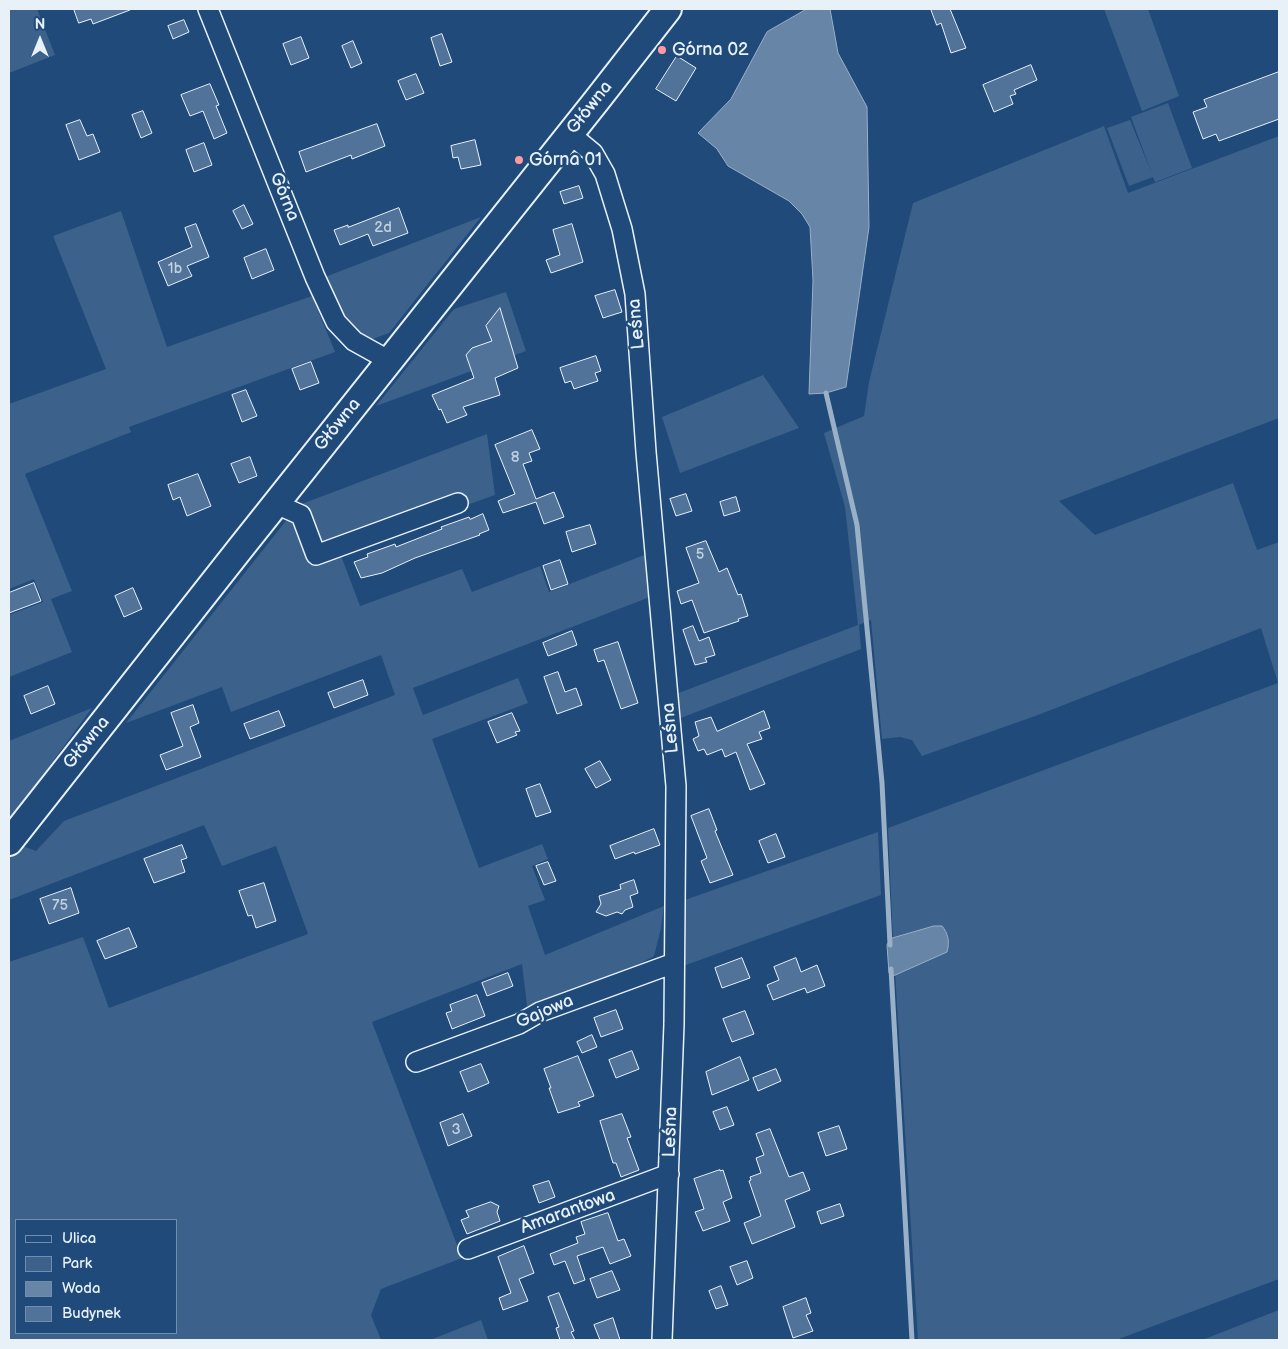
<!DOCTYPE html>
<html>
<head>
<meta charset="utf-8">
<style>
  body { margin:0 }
  #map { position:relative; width:1288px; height:1349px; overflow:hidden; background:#1f4a7a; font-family:"Balsamiq Sans",sans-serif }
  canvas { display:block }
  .frame { position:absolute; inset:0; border:10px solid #e8f1f8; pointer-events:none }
  .legend { position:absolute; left:15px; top:1219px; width:162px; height:115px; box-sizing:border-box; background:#1f4a7a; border:1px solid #6f8dac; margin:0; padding:6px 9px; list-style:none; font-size:15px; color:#e8f1f8 }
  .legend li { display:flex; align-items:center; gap:10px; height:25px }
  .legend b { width:25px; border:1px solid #6f8dac }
  .north { position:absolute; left:15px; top:15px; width:50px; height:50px; -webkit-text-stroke:4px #1f4a7a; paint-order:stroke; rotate:0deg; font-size:14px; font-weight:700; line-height:20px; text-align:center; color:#e8f1f8 }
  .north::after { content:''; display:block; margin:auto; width:18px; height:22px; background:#e8f1f8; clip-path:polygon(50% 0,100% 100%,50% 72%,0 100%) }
</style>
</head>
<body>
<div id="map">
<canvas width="1288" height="1349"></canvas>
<div class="frame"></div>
<ul class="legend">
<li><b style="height:6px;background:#1f4a7a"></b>Ulica</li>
<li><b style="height:14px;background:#3c628c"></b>Park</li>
<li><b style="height:14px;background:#6685a7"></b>Woda</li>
<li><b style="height:14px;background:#517399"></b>Budynek</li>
</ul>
<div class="north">N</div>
</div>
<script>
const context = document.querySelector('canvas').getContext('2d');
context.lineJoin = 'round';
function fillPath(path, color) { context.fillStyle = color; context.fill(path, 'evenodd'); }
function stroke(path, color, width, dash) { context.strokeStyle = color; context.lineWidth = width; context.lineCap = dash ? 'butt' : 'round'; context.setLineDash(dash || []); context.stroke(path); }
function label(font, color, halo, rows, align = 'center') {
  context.font = font + ' "Balsamiq Sans",sans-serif'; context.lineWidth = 5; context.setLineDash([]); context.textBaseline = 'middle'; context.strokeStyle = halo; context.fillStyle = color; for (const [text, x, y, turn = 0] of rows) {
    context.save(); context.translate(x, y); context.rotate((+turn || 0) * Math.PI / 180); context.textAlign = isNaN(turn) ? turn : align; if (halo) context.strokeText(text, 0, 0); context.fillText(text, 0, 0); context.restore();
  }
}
fillPath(new Path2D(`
  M9 9H37L55 55 9 73Z
  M1104 9H1148L1179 96 1142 111Z
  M1168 103 1192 168 1155 182 1153 177 1129 186 1107 128 1130 120 1152 174 1131 117Z
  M1104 126 1128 193 1279 136V418L1059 501 1095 535 1233 483 1257 550 1279 542V1279L1116 1340H918L893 940 888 828 1278 683 1261 628 1038 715 922 756 912 740 900 737 882 739 871 620 859 625 861 649 678 719 676 694 858 625 845 507 824 433 864 416 869 382 913 203Z
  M121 211 167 347 312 296 335 352 129 427 131 432 25 474 72 591 51 599 72 652 9 677V615L43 602 34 579 9 589V404L106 369 53 236Z
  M481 217 389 333 362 343 343 316 325 277Z
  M506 292 526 351 376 406 454 309Z
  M763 375 799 428 680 473 662 417Z
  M487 434 495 495 464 506 324 543 320 540 299 505Z
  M289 517 297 527 313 562 340 553 360 606 462 569 472 592 540 566 549 592 647 554 650 597 413 688 423 715 518 678 528 703 432 739 479 868 542 844 548 859 532 866 545 900 528 906 545 955 664 906 661 928 654 956 632 968 527 1006 522 964 372 1022 462 1258 381 1289 371 1315 381 1340H9V962L83 937 109 1008 308 934 276 846 222 866 204 825 9 900V859L20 845 36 851 64 821 395 695 381 655 231 712 222 687 126 723ZM16 1220H176V1333H16Z
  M92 708 9 821V741Z
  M878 832 881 895 683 966 682 901Z
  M1279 1310V1340H1202Z
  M481 1320 488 1340H430Z`), '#3c628c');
const water = new Path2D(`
  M807 9H830L838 53 867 107 869 227 846 387 826 393 809 394 813 280 810 227 802 214 789 201 728 166 717 149 698 133 731 99 767 32Z
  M934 926H942C948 933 950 942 947 952L893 976 889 973 887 945 890 939Z`);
fillPath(water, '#6685a7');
stroke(water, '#9ab0c7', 1);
stroke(new Path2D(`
  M826 393 857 525 882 783 890 945
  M891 969 912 1340`), '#9ab0c7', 5);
const building = new Path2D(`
  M74 9H130V10L93 24 91 19 79 23Z
  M931 9H950L966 48 951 53 941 23 937 25Z
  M184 20 189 32 173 39 168 26Z
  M442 34 452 62 440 66 431 38Z
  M301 37 309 58 291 65 283 44Z
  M353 41 362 63 351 68 342 46Z
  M677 56 696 68 676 101 656 89Z
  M1031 65 1037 80 1014 90 1016 94 1010 96 1013 104 994 112 983 85Z
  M1279 72V119L1219 141 1216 134 1203 139 1193 112 1207 107 1204 100Z
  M416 74 424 93 406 100 398 81Z
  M210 84 219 105 216 106 227 133 214 139 203 111 190 116 181 95Z
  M143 111 152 133 141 138 132 115Z
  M80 120 87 136 93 134 100 152 79 160 66 125Z
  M377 124 385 146 352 159 351 155 306 172 299 152Z
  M475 140 481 165 461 169 458 157 453 158 451 146Z
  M204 143 212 165 194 172 186 150Z
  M579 186 583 198 564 204 560 192Z
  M244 205 253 224 242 229 233 211Z
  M399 208 408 233 373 246 368 234 340 245 334 230 348 225V227Z
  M196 224 209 257 187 266 192 276 168 286 158 262 192 247 185 228Z
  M572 224 583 262 551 273 546 260 560 255 553 230Z
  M266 249 274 270 252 279 244 258Z
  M615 290 622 312 603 318 595 296Z
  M500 308 518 368 495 378 500 395 463 407 467 415 447 423 441 409 439 410 432 395 474 378 466 355 472 348 492 341 486 326Z
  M596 356 601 371 595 373 598 381 574 389 571 381 565 383 560 368Z
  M311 362 319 383 300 390 292 369Z
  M246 390 257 416 242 422 232 395Z
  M532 430 540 449 529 453 532 461 523 464 526 472 536 499 554 492 564 517 544 524 536 502 503 513 498 501 515 494 495 445Z
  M250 457 257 476 239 483 231 464Z
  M198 474 211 506 187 516 180 497 173 500 168 485Z
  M686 494 692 511 676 516 670 499Z
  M736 497 740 511 724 516 720 502Z
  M483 514 489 530 479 534 480 535 415 558 382 573 361 578 354 562 368 557 367 554 395 544 396 547 442 529 441 527 469 517 470 519Z
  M590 525 596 544 572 552 566 532Z
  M706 541 719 572 727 568 738 595 741 594 748 616 738 619 739 621 704 633 692 600 681 604 677 591 699 583 686 548Z
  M560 560 568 584 551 590 543 566Z
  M34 583 41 601 9 613V593Z
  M133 588 142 609 124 617 115 596Z
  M693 626 699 641 709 637 715 655 705 658 707 662 695 665 683 630Z
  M572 631 577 645 548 656 543 643Z
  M618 642 638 703 621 709 604 660 598 662 594 650Z
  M558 672 565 692 576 688 582 705 557 714 544 677Z
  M363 680 368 695 334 708 328 693Z
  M48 686 55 704 31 714 24 696Z
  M193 705 199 723 190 727 201 757 166 770 160 755 183 746 171 713Z
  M279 711 285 726 250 739 244 724Z
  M764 711 770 728 759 732 762 739 747 744 765 784 750 790 736 752 725 757 722 749 707 755 704 749 698 751 693 739 699 736 695 722 711 717 717 731Z
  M512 713 520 731 515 732 517 735 497 743 488 722Z
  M600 761 611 780 596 788 585 769Z
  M540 784 551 812 536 817 526 789Z
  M709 809 717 830 715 831 733 875 710 883 701 861 707 858 691 816Z
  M654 829 660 845 635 854 634 852 615 859 610 846Z
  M776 834 785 857 768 863 759 841Z
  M182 845 187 858 181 860 185 872 154 883 144 859Z
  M548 862 556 881 544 885 536 866Z
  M634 880 638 893 630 896 633 907 625 910 622 914 617 912 606 916 596 912 601 904 599 896 621 889 620 885Z
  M264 883 276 921 256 928 252 915 248 916 239 891Z
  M71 888 79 913 49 924 40 899Z
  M129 928 137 947 105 959 97 941Z
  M742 958 750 978 722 988 715 968Z
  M796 958 801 972 817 965 825 986 807 993 805 988 773 1000 767 985 779 980 774 967Z
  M508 973 513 986 487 996 482 983Z
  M477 995 485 1016 452 1029 446 1013 452 1011 450 1005Z
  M616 1010 623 1029 601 1037 594 1018Z
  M745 1011 754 1034 732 1042 723 1019Z
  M592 1035 597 1047 582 1053 577 1042Z
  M632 1051 639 1069 616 1078 609 1060Z
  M578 1056 594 1096 578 1102 580 1106 558 1113 549 1088H551L544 1069Z
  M740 1057 749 1080 712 1095 706 1072Z
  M481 1064 489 1083 468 1092 460 1072Z
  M776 1069 781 1081 758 1091 753 1078Z
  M727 1107 734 1125 720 1130 713 1112Z
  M463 1114 472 1136 448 1146 440 1123Z
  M622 1114 631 1137 627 1138 639 1170 621 1177 616 1163H613L600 1121Z
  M839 1126 847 1149 826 1156 818 1133Z
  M770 1129 789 1177 803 1172 810 1190 785 1200 795 1227 752 1244 744 1223 761 1216 749 1181 751 1180 750 1177 761 1173 756 1158 764 1155 756 1134Z
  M720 1170V1171L723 1170 732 1198 723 1202 730 1221 703 1231 695 1212 704 1209 694 1179Z
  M549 1181 555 1197 539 1203 533 1186Z
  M491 1202 499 1206 497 1212 500 1221 467 1234 461 1220 469 1217 466 1211Z
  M840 1204 844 1216 821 1224 817 1212Z
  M608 1213 618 1241 624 1239 631 1256 610 1264 603 1247 577 1256 585 1280 574 1284 565 1261 554 1265 550 1254 578 1243 576 1237 585 1234 581 1222Z
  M524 1246 534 1273 519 1279 528 1301 503 1310 499 1298 511 1293 498 1257Z
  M747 1261 753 1278 737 1285 730 1267Z
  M612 1271 620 1290 597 1298 590 1279Z
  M721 1286 728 1305 716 1309 709 1291Z
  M559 1293 574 1331 571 1332 575 1340H560L556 1328 559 1327 548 1297Z
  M806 1298 811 1313 806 1315 813 1331 793 1338 783 1307Z
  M613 1318 620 1340H600L594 1325Z`);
fillPath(building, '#517399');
stroke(building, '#e8f1f8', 1);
const street = new Path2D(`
  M208 9 315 277 336 322 354 341 390 361
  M570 134 593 153 605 174 622 229 635 294 646 452 676 786 674 1024 662 1340
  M276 504 301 515 316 555 458 503
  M416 1062 519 1024 540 1012 674 963
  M468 1249 669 1174`);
const secondary = new Path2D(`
  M9 842 239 550 597 100 668 9`);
stroke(street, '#e8f1f8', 22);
stroke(secondary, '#e8f1f8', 30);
stroke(street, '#1f4a7a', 19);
stroke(secondary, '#1f4a7a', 26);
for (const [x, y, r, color] of [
  [662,50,5,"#ff9aa2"],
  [519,160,5,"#ff9aa2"]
]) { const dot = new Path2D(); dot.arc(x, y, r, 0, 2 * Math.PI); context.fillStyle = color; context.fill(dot); stroke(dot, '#1f4a7a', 2); }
label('15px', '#c2d2e0', null, [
  ["2d",383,228],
  ["1b",175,269],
  ["8",515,458],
  ["5",700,555],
  ["75",60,906],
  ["3",456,1130]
]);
label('18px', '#e8f1f8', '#1f4a7a', [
  ["Górna 02",672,50],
  ["Górna 01",529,160]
], 'left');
label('18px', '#e8f1f8', '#1f4a7a', [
  ["Główna",590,108,-52],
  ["Górna",284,197,68],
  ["Leśna",637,324,-95],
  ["Główna",338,425,-51],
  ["Leśna",671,728,-95],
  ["Główna",87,743,-51],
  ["Gajowa",545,1012,-23],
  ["Leśna",671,1132,-88],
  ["Amarantowa",568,1212,-20]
]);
</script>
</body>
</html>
